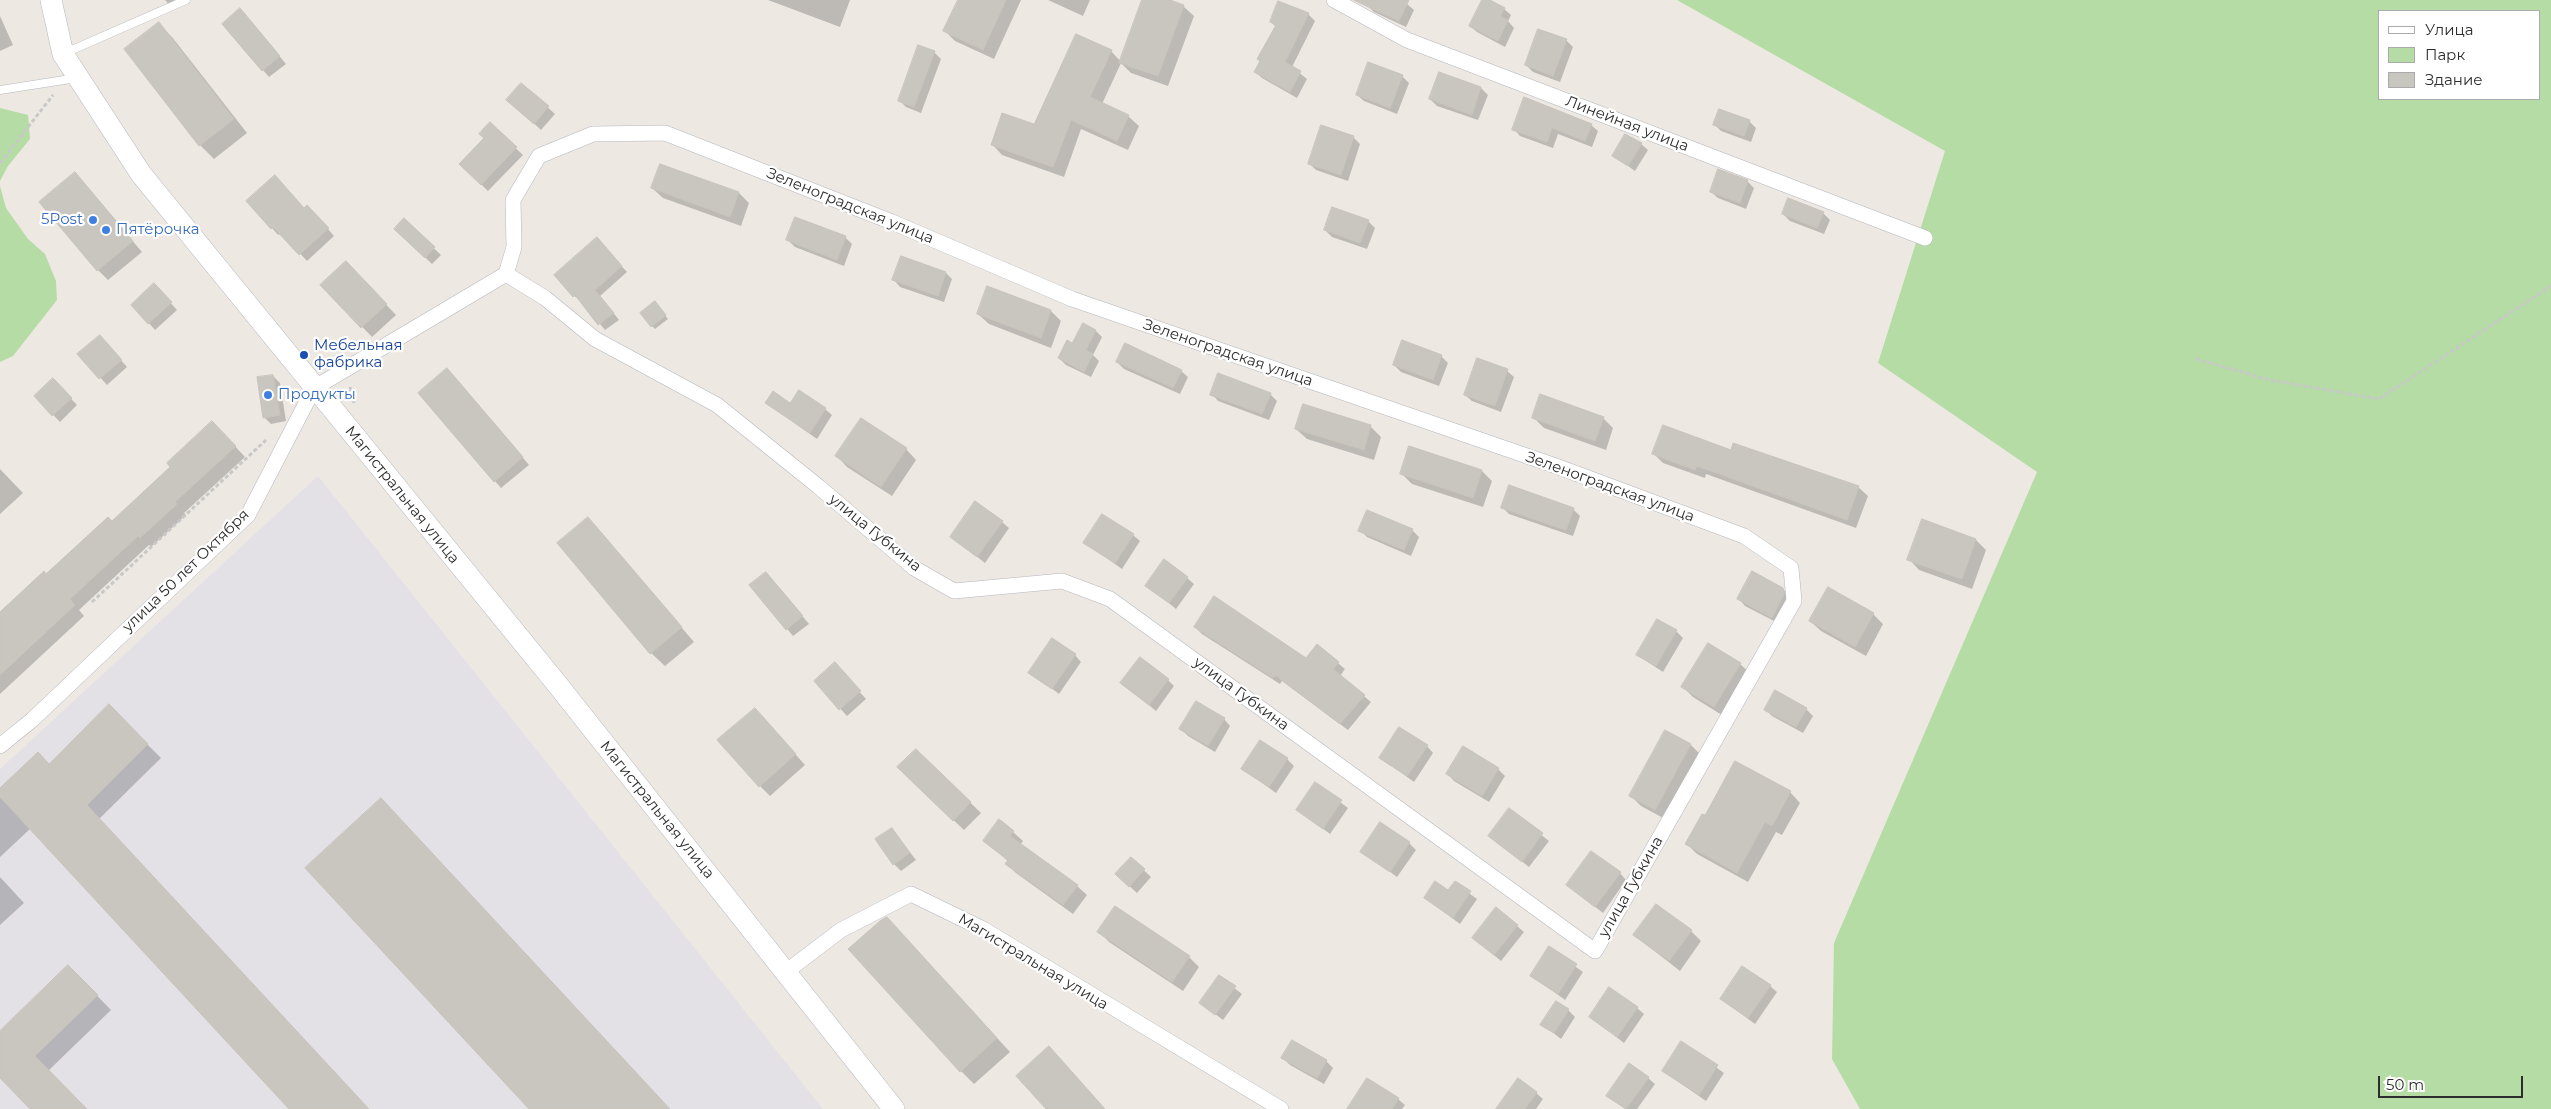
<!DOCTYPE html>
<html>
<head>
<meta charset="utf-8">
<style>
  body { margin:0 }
  #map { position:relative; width:2551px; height:1109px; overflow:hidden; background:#ede8e2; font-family:Montserrat,sans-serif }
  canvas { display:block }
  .legend { position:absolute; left:2378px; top:10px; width:162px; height:90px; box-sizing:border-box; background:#fff; border:1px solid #ababab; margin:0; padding:6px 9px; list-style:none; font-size:15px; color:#2d2d2d }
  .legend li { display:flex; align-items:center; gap:10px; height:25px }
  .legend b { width:25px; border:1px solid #ababab }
  .scale { position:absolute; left:2378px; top:1076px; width:145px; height:22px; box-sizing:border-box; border:2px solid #2d2d2d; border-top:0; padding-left:6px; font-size:15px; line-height:18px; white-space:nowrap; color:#2d2d2d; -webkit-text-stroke:4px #fff; paint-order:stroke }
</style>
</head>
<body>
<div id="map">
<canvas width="2551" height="1109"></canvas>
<ul class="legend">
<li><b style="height:6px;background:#fff"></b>Улица</li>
<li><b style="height:14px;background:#b5dca5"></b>Парк</li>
<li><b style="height:14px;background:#c9c6c0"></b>Здание</li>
</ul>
<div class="scale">50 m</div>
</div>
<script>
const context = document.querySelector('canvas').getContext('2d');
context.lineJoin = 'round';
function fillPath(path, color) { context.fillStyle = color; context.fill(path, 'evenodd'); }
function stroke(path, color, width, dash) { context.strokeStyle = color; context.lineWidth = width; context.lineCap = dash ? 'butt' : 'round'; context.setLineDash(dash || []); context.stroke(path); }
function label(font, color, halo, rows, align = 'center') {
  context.font = font + ' Montserrat,sans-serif'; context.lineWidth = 4.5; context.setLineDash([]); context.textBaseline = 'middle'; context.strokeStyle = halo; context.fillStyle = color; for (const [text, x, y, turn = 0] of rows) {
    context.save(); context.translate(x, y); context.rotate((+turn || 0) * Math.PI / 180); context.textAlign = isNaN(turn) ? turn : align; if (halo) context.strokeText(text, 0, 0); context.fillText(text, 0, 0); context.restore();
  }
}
fillPath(new Path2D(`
  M318 476 823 1109H0V769Z`), '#e3e1e6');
fillPath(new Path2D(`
  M1677 0H2551V1109H1860L1832 1059 1834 943 2037 472 1878 363 1945 151ZM2380 11H2540V99H2380Z
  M0 108 28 115 30 139 8 166 0 181Z
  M0 186 6 208 28 239 45 254 56 281 57 300 13 356 0 362Z`), '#b5dca5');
fillPath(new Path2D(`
  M165 0H184L173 9Z
  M768 0H850L840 27Z
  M959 0H1021L994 59 955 41 945 31Z
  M1048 0H1090L1083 16Z
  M1144 0H1167L1183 6 1194 16 1168 86 1131 73 1121 63 1102 104 1128 116 1139 126 1128 150 1081 129 1064 177 1002 155 992 144 1035 126 1111 51 1121 62Z
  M1370 0H1399L1407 4 1414 10 1406 27 1374 12 1368 6Z
  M1484 0 1504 9 1511 15 1508 21 1514 28 1505 47 1477 32 1470 26Z
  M1308 14 1315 21 1292 67 1307 79 1297 98 1262 78 1256 72 1276 27 1271 22Z
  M0 16 13 45 0 51Z
  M247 17 286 64 269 77 223 24Z
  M158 24 172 37 247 133 214 159 200 145Z
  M1566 40 1573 47 1560 82 1533 72 1526 65Z
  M934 52 941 59 921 113 906 107 899 100Z
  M1440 73 1481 88 1488 95 1478 120 1437 106 1430 99Z
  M1402 76 1409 83 1397 114 1364 101 1357 95Z
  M522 84 555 114 541 130 515 106Z
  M1749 121 1756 128 1751 142 1721 131 1714 124Z
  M490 124 523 155 488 191 460 164 485 138Z
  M1591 125 1598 131 1592 147 1558 134 1553 148 1520 136 1514 129Z
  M1353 137 1360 144 1348 181 1316 170 1310 164Z
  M1641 144 1648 150 1635 171 1614 156Z
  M75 173 142 252 108 280 98 270Z
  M1747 181 1754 188 1746 209 1718 198 1711 192Z
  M652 188 739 193 749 203 741 226 663 198Z
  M248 201 304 209 314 213 334 236 307 261 281 233 278 235 272 228Z
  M1823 213 1830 220 1824 234 1790 221 1783 214Z
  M404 220 441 255 432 264 396 229Z
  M1368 221 1375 228 1367 249 1332 237 1325 230Z
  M845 237 852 244 844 266 795 247 788 240Z
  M602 245 627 272 600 296 619 320 605 330 581 301 574 296Z
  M356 273 396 315 372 337 322 285Z
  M946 273 952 279 944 302 900 287 894 280Z
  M161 292 177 310 155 330 149 323Z
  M658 306 668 319 655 329 652 326Z
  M1051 311 1061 321 1051 348 989 324 978 314Z
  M1096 331 1102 337 1093 355 1099 361 1091 377 1066 365 1059 358 1073 345Z
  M106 343 127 367 107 385 79 354Z
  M1441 356 1448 363 1439 386 1401 372 1394 365Z
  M1117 362 1181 371 1188 377 1180 394 1124 369Z
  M1507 371 1514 377 1501 412 1472 401 1465 395Z
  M273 376 280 383 286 421 271 424 264 417Z
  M454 376 529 465 501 488 495 481Z
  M53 380 77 405 60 422 35 396Z
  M1212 394H1270L1277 401 1269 420 1218 401Z
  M766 403 825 409 832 415 817 439Z
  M1304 406 1371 427 1381 437 1374 460 1307 439 1296 429Z
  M1533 417 1603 418 1613 428 1606 450 1544 428Z
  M222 432 245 457 184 513 186 515 151 547 149 545 79 610 84 616 0 694V613Z
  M906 449 916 460 892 496 847 467 837 456Z
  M1731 451 1858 487 1868 496 1856 528 1706 474 1705 478 1663 463 1654 454Z
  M0 469 23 493 0 514Z
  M1482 471 1492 481 1483 507 1412 484 1401 473Z
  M1502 507 1573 509 1580 516 1573 536 1509 514Z
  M588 519 694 642 665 666 651 653Z
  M1002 522 1009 528 985 563 952 537Z
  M1360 530H1412L1419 537 1411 556 1367 537Z
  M1133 535 1140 541 1122 569 1085 543Z
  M1976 540 1986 550 1972 589 1919 570 1909 559Z
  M766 573 809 624 793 636 751 585Z
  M1187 578 1194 584 1176 609 1147 585Z
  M1783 589 1790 596 1778 623 1745 606 1739 599Z
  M1873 614 1883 624 1866 656 1821 631 1810 621Z
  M1195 627 1306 659 1317 646 1345 669 1340 676 1371 702 1348 730 1282 681 1280 684 1202 634Z
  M1676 631 1683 638 1663 672 1637 655Z
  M1075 655 1081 662 1059 694 1030 672Z
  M1740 664 1751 674 1725 717 1693 697 1683 687Z
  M841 671 866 699 847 716 815 681Z
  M1168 680 1174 686 1156 711 1122 683Z
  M109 706 161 758 99 819 368 1109H291L31 828 0 857V790L49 765Z
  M1806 709 1813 716 1803 733 1772 716 1766 710Z
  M1224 719 1230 726 1215 752 1188 736 1181 729Z
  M765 720 805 765 770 796 760 786Z
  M1691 745 1701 755 1665 819 1641 806 1631 796Z
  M1427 746 1433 753 1414 782 1381 758Z
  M916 750 981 813 964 830 909 778Z
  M1287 759 1294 766 1276 793 1243 769Z
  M1498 769 1505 776 1489 802 1454 781 1448 774Z
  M1316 784 1348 808 1330 834 1298 810Z
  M1790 792 1800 803 1782 835 1776 832 1748 882 1697 854 1687 844 1706 817Z
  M1509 810 1549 841 1529 867 1490 836Z
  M892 829 916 860 901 871 894 864Z
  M1013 832 1023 841 1020 845 1077 886 1087 895 1073 914 1016 873 1006 863 1008 861 984 841Z
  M1409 843 1416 850 1397 877 1362 851Z
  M1131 858 1151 877 1137 893 1124 881Z
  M1620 873 1626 880 1603 913 1567 885Z
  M0 877 24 903 0 925Z
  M1455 883 1477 899 1460 924 1425 898 1449 892Z
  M887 918 1010 1052 974 1084 961 1071Z
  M1517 926 1524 932 1501 961 1473 938Z
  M1099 931 1189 957 1199 967 1183 991 1109 942Z
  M1691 931 1701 941 1680 971 1634 935Z
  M1549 948 1583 972 1565 1000 1532 976Z
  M68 966 111 1010 48 1071 86 1109H32L0 1076V1033Z
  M1220 977 1242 994 1223 1020 1201 1003Z
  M1770 986 1777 992 1755 1024 1721 999Z
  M1637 1008 1644 1014 1624 1043 1590 1017Z
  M1568 1010 1575 1017 1561 1039 1542 1024Z
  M1682 1043 1724 1073 1706 1101 1663 1071Z
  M1283 1058 1326 1061 1333 1068 1324 1084 1290 1065Z
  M1648 1078 1655 1084 1637 1109H1625L1608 1095Z
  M1536 1093 1543 1099 1536 1109H1499Z
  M1398 1099 1405 1105 1402 1109H1355Z`), '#0003');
const building = new Path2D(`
  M958 0H1006L983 50 943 31Z
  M1142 0H1170L1184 5 1158 76 1119 63Z
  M1354 0H1409L1399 21Z
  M1482 0H1490L1505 8 1500 16 1508 20 1498 41 1469 26Z
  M1278 1 1309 13 1285 62 1301 71 1290 92 1254 72 1260 61 1257 59 1276 25 1270 22Z
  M240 8 280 56 262 71 222 24Z
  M159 22 234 119 199 146 124 49Z
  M1538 29 1567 39 1553 76 1525 65Z
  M1076 34 1112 50 1090 97 1129 115 1117 141 1071 120 1053 167 991 145 1002 113 1034 124Z
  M918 45 935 51 914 107 898 101Z
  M1368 62 1403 75 1390 108 1356 95Z
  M1439 72 1481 87 1472 115 1429 99Z
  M521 83 549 106 534 124 506 100Z
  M1524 97 1592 124 1585 141 1552 128 1547 142 1512 130Z
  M1719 109 1750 120 1744 136 1713 125Z
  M490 122 517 147 481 185 459 164 484 138 479 134Z
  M1321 125 1354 136 1341 175 1308 164Z
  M1625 134 1642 143 1628 166 1612 156Z
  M660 164 739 192 730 217 651 188Z
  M1718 169 1748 180 1740 203 1710 192Z
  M75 172 133 241 97 271 39 202Z
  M275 175 304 208 307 205 329 228 299 255 273 227 271 229 246 201Z
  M1788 198 1824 212 1817 228 1782 214Z
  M1332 207 1369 220 1360 243 1324 230Z
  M795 217 846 236 837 260 786 240Z
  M404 218 435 247 425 258 394 229Z
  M597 237 622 266 595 290 614 313 598 325 575 295 573 297 554 275Z
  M901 256 946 272 938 296 892 280Z
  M346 261 387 304 361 328 320 285Z
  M154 283 172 302 148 324 131 305Z
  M987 286 1051 310 1041 338 977 314Z
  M655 301 666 315 651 327 640 313Z
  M1083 323 1096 330 1086 350 1093 354 1084 372 1058 358 1067 340 1072 343Z
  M100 335 122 360 99 379 77 354Z
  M1402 340 1442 355 1433 380 1393 365Z
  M1125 343 1182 370 1173 388 1116 362Z
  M1477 358 1508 369 1495 406 1464 395Z
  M447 368 523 457 494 482 418 393Z
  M1218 373 1271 393 1262 414 1210 395Z
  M273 375 280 415 263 418 257 377Z
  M53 378 72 398 52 416 34 396Z
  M799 390 826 408 810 433 765 403 773 391 790 403Z
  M1540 394 1604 417 1595 441 1532 418Z
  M1303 404 1371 425 1364 450 1295 429Z
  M861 418 907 448 881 487 835 456Z
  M212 421 236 446 175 502 177 504 140 538 138 536 70 599 75 605 0 675V612L44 571 46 574 108 517 112 521 170 467 167 463Z
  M1663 425 1731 450 1733 443 1859 486 1847 520 1697 466 1695 470 1652 454Z
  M1409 446 1482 470 1473 498 1400 474Z
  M1509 485 1574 508 1566 530 1501 508Z
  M975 501 1003 521 977 557 950 537Z
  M1367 510 1413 529 1404 550 1358 531Z
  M1102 514 1134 534 1115 563 1083 543Z
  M588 517 682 627 650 654 557 543Z
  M1922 519 1976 539 1962 579 1907 560Z
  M1164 559 1188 577 1169 603 1145 586Z
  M1752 571 1783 588 1784 594 1772 618 1737 599Z
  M766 572 803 616 786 630 749 585Z
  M1828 587 1874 613 1855 647 1809 621Z
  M1214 596 1306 658 1317 644 1339 662 1333 669 1365 695 1340 724 1275 675 1273 678 1194 627Z
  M1657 619 1677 630 1656 666 1636 655Z
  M1052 638 1076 654 1052 689 1028 673Z
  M1708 643 1741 663 1714 707 1681 687Z
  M1140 657 1169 679 1149 705 1120 683Z
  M835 662 861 691 839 710 814 681Z
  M1775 690 1807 708 1796 727 1764 710Z
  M1196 701 1225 718 1208 746 1179 729Z
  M109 704 148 744 87 805 369 1109H289L0 797V788L38 752 49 764Z
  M755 708 796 754 759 787 717 740Z
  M1399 727 1428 745 1407 776 1379 758Z
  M1665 730 1691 744 1655 810 1629 796Z
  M1260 740 1288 758 1269 787 1241 769Z
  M1463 746 1499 768 1482 796 1446 774Z
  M916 749 971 802 953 821 897 767Z
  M1735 761 1791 791 1772 826 1765 822 1737 873 1685 844 1702 814 1705 815Z
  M1315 782 1342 800 1323 829 1296 810Z
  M381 798 670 1109H529L305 868Z
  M1509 808 1543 833 1522 862 1488 836Z
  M999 819 1014 831 1010 836 1078 885 1063 905 1005 864 1008 860 983 841Z
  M1380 822 1410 842 1390 872 1360 852Z
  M892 828 910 853 893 865 875 839Z
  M1591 851 1621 872 1595 907 1566 885Z
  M1131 857 1145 869 1129 887 1115 874Z
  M1435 881 1448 890 1455 881 1471 891 1453 918 1424 898Z
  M1656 904 1692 930 1669 961 1633 935Z
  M1115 906 1190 956 1172 982 1097 932Z
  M1496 907 1518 925 1494 955 1472 938Z
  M887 917 997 1038 960 1072 848 949 880 921Z
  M1549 946 1577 964 1558 994 1530 976Z
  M68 965 98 995 35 1056 87 1109H30L0 1078V1031Z
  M1742 966 1771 985 1748 1018 1720 999Z
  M1219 975 1236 986 1215 1015 1199 1003Z
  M1609 987 1638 1007 1617 1037 1589 1017Z
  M1556 1001 1569 1009 1554 1033 1540 1025Z
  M1292 1040 1327 1060 1317 1078 1281 1058Z
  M1681 1041 1718 1065 1699 1095 1662 1071Z
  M1049 1046 1105 1109H1046L1016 1076Z
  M1629 1063 1649 1077 1626 1109 1606 1096Z
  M1367 1078 1399 1098 1392 1109H1347Z
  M1518 1078 1537 1092 1525 1109H1496Z`);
fillPath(building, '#c9c6c0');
stroke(building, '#c8c4bb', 1);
const lane = new Path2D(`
  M65 53 186 0
  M0 90 77 78`);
const street = new Path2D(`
  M1334 0 1407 40 1925 238
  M0 746 32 720 248 515 314 388 506 274 514 247 513 200 539 156 593 134 665 133 892 222 1072 299 1556 466 1744 536 1791 568 1794 601 1595 951 1110 599 1062 581 954 591 914 568 819 487 717 405 595 339 545 298 506 274
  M787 971 841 930 911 894 983 929 1281 1109`);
const secondary = new Path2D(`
  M51 0 63 54 141 174 557 684 894 1109`);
stroke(lane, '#b5b7bf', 9);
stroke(street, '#b5b7bf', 16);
stroke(secondary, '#b5b7bf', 22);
stroke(new Path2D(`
  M0 163 53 95
  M2196 359 2270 380 2379 399 2551 286
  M350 387 354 403
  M92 602 266 440`), '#c8c8c8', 3, [4, 2.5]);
stroke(lane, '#fff', 8);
stroke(street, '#fff', 15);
stroke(secondary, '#fff', 21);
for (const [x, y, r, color] of [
  [93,220,5,"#3f7fe0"],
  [106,230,5,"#3f7fe0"],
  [304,355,5,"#1a4fb4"],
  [268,395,5,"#3f7fe0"]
]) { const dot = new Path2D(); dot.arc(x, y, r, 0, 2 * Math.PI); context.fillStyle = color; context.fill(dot); stroke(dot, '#fff', 2); }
label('15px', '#2d2d2d', '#fff', [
  ["Линейная улица",1627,124,21],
  ["Зеленоградская улица",850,206,22],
  ["Зеленоградская улица",1228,353,19],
  ["Зеленоградская улица",1610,487,20],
  ["Магистральная улица",402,495,51],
  ["улица Губкина",875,533,39],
  ["улица 50 лет Октября",186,571,-44],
  ["улица Губкина",1241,694,36],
  ["Магистральная улица",657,810,51],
  ["улица Губкина",1631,887,-60],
  ["Магистральная улица",1033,962,31]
]);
label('15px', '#366cbe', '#fff', [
  ["5Post",83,220,"right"],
  ["Пятёрочка",116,230],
  ["Продукты",278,395]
], 'left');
label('15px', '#164399', '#fff', [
  ["Мебельная",314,346],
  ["фабрика",314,363]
], 'left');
</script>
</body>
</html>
